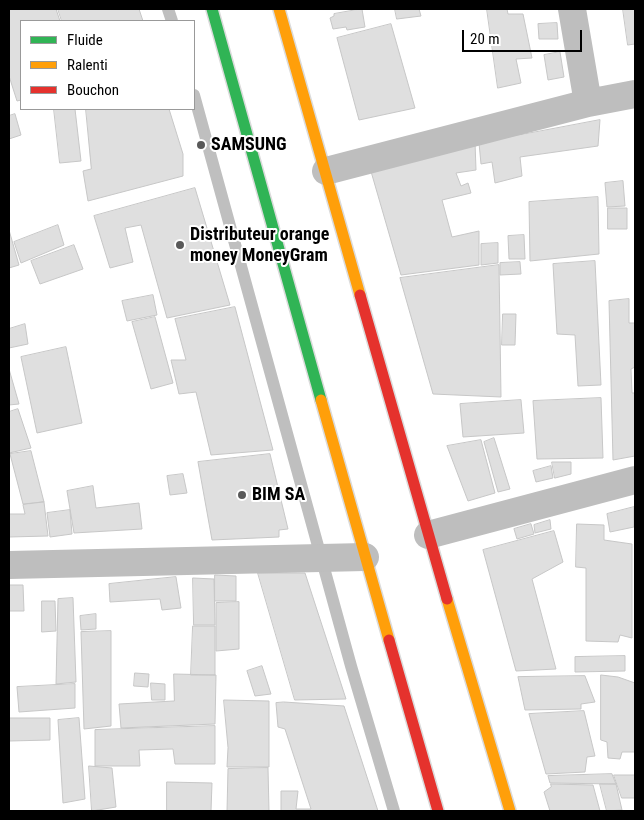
<!DOCTYPE html>
<html>
<head>
<meta charset="utf-8">
<style>
  body { margin:0 }
  #map { position:relative; width:644px; height:820px; overflow:hidden; background:#fff; font-family:"Roboto Condensed",sans-serif }
  canvas { display:block }
  .frame { position:absolute; inset:0; border:10px solid #000; pointer-events:none }
  .legend { position:absolute; left:20px; top:20px; width:175px; height:90px; box-sizing:border-box; background:#fff; border:1px solid #999; margin:0; padding:6px 9px; list-style:none; font-size:15px; color:#000 }
  .legend li { display:flex; align-items:center; gap:10px; height:25px }
  .legend b { width:25px; border:1px solid #999 }
  .scale { position:absolute; left:462px; top:30px; width:120px; height:22px; box-sizing:border-box; border:2px solid #000; border-top:0; padding-left:6px; font-size:15px; line-height:18px; white-space:nowrap; color:#000; -webkit-text-stroke:4px #fff; paint-order:stroke }
</style>
</head>
<body>
<div id="map">
<canvas width="644" height="820"></canvas>
<div class="frame"></div>
<ul class="legend">
<li><b style="height:6px;background:#30b455"></b>Fluide</li>
<li><b style="height:6px;background:#ff9f0a"></b>Ralenti</li>
<li><b style="height:6px;background:#e5322d"></b>Bouchon</li>
</ul>
<div class="scale">20 m</div>
</div>
<script>
const context = document.querySelector('canvas').getContext('2d');
context.lineJoin = 'round';
function stroke(path, color, width, dash) { context.strokeStyle = color; context.lineWidth = width; context.lineCap = dash ? 'butt' : 'round'; context.setLineDash(dash || []); context.stroke(path); }
function fillPath(path, color) { context.fillStyle = color; context.fill(path, 'evenodd'); }
function label(font, color, halo, rows, align = 'center') {
  context.font = font + ' "Roboto Condensed",sans-serif'; context.lineWidth = 4; context.setLineDash([]); context.textBaseline = 'middle'; context.strokeStyle = halo; context.fillStyle = color; for (const [text, x, y, turn = 0] of rows) {
    context.save(); context.translate(x, y); context.rotate((+turn || 0) * Math.PI / 180); context.textAlign = isNaN(turn) ? turn : align; if (halo) context.strokeText(text, 0, 0); context.fillText(text, 0, 0); context.restore();
  }
}
stroke(new Path2D(`
  M168 9 172 21
  M194 95 351 666 394 811`), '#bfbfbf', 12);
const building = new Path2D(`
  M9 9H56L60 21H21V100L17 101 9 76Z
  M58 9H139L143 21H62Z
  M362 9 365 27 347 30 346 27 333 29 330 18 334 16V14Z
  M395 9H419L421 16 397 19Z
  M487 9H507L508 14H523L532 58 516 59 521 83 498 88Z
  M623 9H635V44L628 45Z
  M557 23 558 39H539L538 24Z
  M391 24 415 108 359 120 337 38Z
  M560 52 564 77 548 80 544 55Z
  M54 109H75L81 161 60 163Z
  M86 109H169L183 154V176L88 201 83 171 91 169Z
  M15 114 21 135 9 139V116Z
  M600 120 598 146 520 157 522 176 495 183 492 162 481 164 479 143Z
  M475 142 476 170 456 173 461 186 468 183 471 193 442 200 452 237 479 231V265L401 275 370 168Z
  M623 181 625 206 607 207 605 183Z
  M195 188 230 305 167 318 141 225 125 228 133 262 110 268 94 216Z
  M598 197 599 254 530 261 529 202Z
  M608 208H627V229H608Z
  M58 225 64 245 21 263 14 242Z
  M9 230 19 265 9 268Z
  M524 235 525 259H509L508 236Z
  M498 243V263L481 265V244Z
  M74 245 83 269 40 284 31 261Z
  M595 261 601 385 578 386 575 335 557 334 553 264Z
  M520 262 521 274 500 275V263Z
  M499 265 501 397 433 394 400 278Z
  M153 295 157 315 127 321 122 301Z
  M629 299V323H635V367L631 369 632 393H635V456L613 460 609 301Z
  M235 307 273 450 211 455 196 392 179 394 171 360H186L175 319Z
  M503 314H516L515 345H502Z
  M155 317 173 383 151 389 132 322Z
  M25 324 28 344 9 348V329Z
  M66 347 82 423 37 433 21 357Z
  M9 369 19 404 9 405Z
  M601 398 603 458 537 459 533 401Z
  M521 400 524 433 463 437 460 404Z
  M18 409 31 448 9 453V412Z
  M494 438 510 489 498 492 484 442Z
  M481 440 495 493 468 501 447 446Z
  M31 451 44 502 23 504 10 454Z
  M270 454 288 529 279 530V537L212 540 198 462Z
  M552 462H571V474L555 478Z
  M551 466 553 478 536 482 533 471Z
  M183 474 187 493 170 495 167 476Z
  M93 486 96 508 139 503 142 529 74 533 67 491Z
  M44 502 48 536 9 537V514H25L23 505Z
  M634 507V527L610 532 607 514Z
  M70 510 72 534 50 537 47 513Z
  M550 520 551 529 535 533 534 525Z
  M531 524 534 534 517 539 514 529Z
  M577 524 604 525V540L632 544V638L620 635 618 642 586 641V568L576 567Z
  M554 531 563 562 532 579 556 669 516 671 483 550Z
  M258 573H305L346 699 295 700Z
  M215 575 236 576V601H215Z
  M176 577 181 608 162 610 160 599 110 602 109 584Z
  M193 578 214 579 215 625H194Z
  M9 585H23L24 611H9Z
  M73 598 76 682 56 684 58 599Z
  M42 601H55L56 631 42 632Z
  M239 602V649L216 651V603Z
  M96 614V629L81 630 80 616Z
  M193 626H215V675H191Z
  M111 631V726L84 729 81 632Z
  M625 656V671L575 672V657Z
  M262 666 271 694 255 696 247 671Z
  M135 673 149 674 148 687 134 686Z
  M174 674 216 675 215 724 121 728 119 704 174 701Z
  M601 675 618 677 635 683V752H622L620 759 608 758 607 742 601 740Z
  M585 676 595 702 581 704V709L525 710 518 677Z
  M151 683 165 684V700H152Z
  M75 684V708L19 712 17 687Z
  M224 700 269 701V767H227L228 748Z
  M284 702 344 706 378 811H281V791H298L296 809H311L285 729 278 727 276 703Z
  M584 711 595 756 587 757 585 772 546 774 529 714Z
  M9 718H50V740L10 741Z
  M79 718 85 799 63 803 58 720Z
  M215 726V764H175L173 749 139 750 140 766H95V730Z
  M89 766 112 768 116 807 92 811Z
  M268 768 269 811H227L228 769Z
  M612 774 616 784 550 783 548 776Z
  M614 775H635V798H622Z
  M167 782 212 783 211 811H167Z
  M551 784 593 785 600 811H550L544 792 551 787Z
  M600 784H616L622 810 607 811Z`);
fillPath(building, '#dfdfdf');
stroke(building, '#c7c7c7', 1);
const fast = new Path2D(`
  M212 9 321 400`);
const slow = new Path2D(`
  M279 9 360 295
  M321 400 389 640
  M447 599 510 811`);
const jam = new Path2D(`
  M360 295 447 599
  M389 640 438 811`);
stroke(fast, '#dbdbdb', 14);
stroke(slow, '#dbdbdb', 14);
stroke(jam, '#dbdbdb', 14);
stroke(new Path2D(`
  M572 9 588 103
  M326 171 588 103 635 94
  M428 535 635 480
  M9 565 365 557`), '#bebebe', 28);
stroke(fast, '#30b455', 11);
stroke(slow, '#ff9f0a', 11);
stroke(jam, '#e5322d', 11);
for (const [x, y, r, color] of [
  [201,145,5,"#595959"],
  [180,245,5,"#595959"],
  [242,495,5,"#595959"]
]) { const dot = new Path2D(); dot.arc(x, y, r, 0, 2 * Math.PI); context.fillStyle = color; context.fill(dot); stroke(dot, '#fff', 2); }
label('bold 18px', '#000', '#fff', [
  ["SAMSUNG",211,145],
  ["Distributeur orange",190,235],
  ["money MoneyGram",190,256],
  ["BIM SA",252,495]
], 'left');
</script>
</body>
</html>
